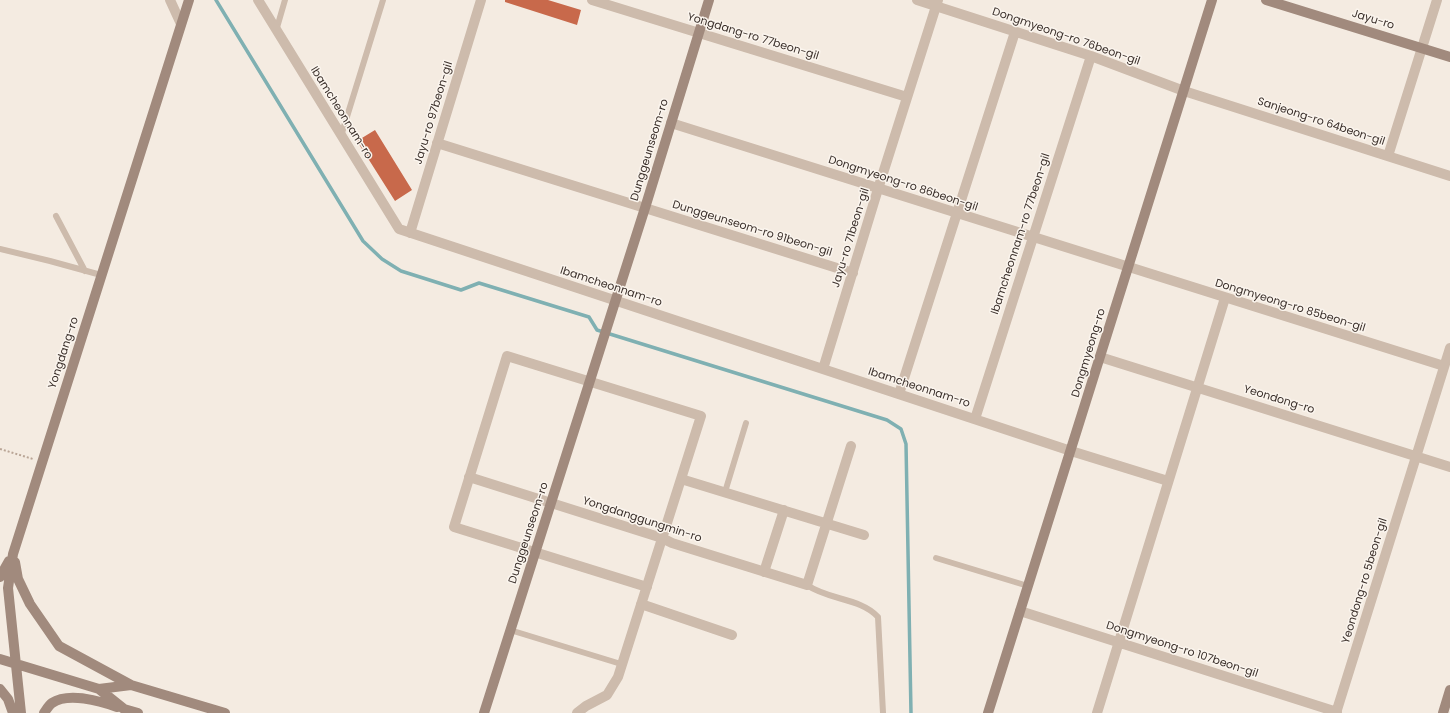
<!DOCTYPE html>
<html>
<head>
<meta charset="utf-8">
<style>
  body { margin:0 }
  canvas { display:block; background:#f4ebe1 }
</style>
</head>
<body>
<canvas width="1450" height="713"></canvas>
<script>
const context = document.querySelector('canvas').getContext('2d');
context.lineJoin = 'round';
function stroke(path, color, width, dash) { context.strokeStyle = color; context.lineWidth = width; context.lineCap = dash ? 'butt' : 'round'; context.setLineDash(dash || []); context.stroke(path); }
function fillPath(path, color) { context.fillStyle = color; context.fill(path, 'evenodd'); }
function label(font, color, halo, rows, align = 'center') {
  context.font = font + ' Poppins,sans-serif'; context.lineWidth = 3; context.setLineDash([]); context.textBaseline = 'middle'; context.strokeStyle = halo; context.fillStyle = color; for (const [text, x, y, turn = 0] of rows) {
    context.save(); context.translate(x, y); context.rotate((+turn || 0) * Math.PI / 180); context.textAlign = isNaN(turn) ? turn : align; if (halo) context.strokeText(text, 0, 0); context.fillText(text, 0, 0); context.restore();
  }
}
stroke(new Path2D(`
  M216 0 363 241 382 259 401 271 461 290 479 283 589 317 597 330 887 420 901 429 906 444 911 713`), '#7fb0b2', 3.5);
fillPath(new Path2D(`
  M505 0H548L581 10 577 25 505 2Z
  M375 130 412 190 395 201 357 141Z`), '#c8694b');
stroke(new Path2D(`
  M0 449 33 459`), '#b9a596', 2, [2, 2]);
stroke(new Path2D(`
  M276 31 285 0
  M341 136 383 0
  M56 216 85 271
  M0 249 50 261 101 275
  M725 492 746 423
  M936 558 1028 586
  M807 585C828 600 861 598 878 617L883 713
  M510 630 621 664`), '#cdbbac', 6);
stroke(new Path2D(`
  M170 0 181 24
  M258 0 399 229 1071 451 1168 481
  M592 0 907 97
  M917 0 1091 56 1184 91 1450 176
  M671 123 1444 366
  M437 143 853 273
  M1388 156 1437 0
  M410 233 481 0
  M1100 357 1450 467
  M823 369 878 189 938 0
  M899 394 1015 32
  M975 419 1091 56
  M469 477 662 538 672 543 807 585 851 446
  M681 479 864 535
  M764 572 784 510
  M641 604 732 635
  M1020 611 1337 712
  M577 713 586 706 607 695 618 677 701 416 507 356 454 527 647 587
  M1097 713 1225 298
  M1336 713 1450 348`), '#cdbbac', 10);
stroke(new Path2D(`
  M1266 0 1450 57
  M15 562 18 579 30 604 59 646 131 685
  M0 577 9 561
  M0 659 99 689 124 709 138 713
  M0 689 8 699 13 713
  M99 689 131 685 225 713
  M21 713 8 588 13 554 189 0
  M44 713C46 710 49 705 52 703 68 692 100 701 117 707
  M484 713 645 208 709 0
  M988 713 1212 0
  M1443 713 1450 690`), '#a18a7d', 10);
label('11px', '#3b302b', '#fbf5ee', [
  ["Jayu-ro",1373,20,17],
  ["Yongdang-ro 77beon-gil",753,37,17],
  ["Dongmyeong-ro 76beon-gil",1066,37,19],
  ["Ibamcheonnam-ro",341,113,58],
  ["Jayu-ro 97beon-gil",434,113,-73],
  ["Sanjeong-ro 64beon-gil",1321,122,18],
  ["Dunggeunseom-ro",650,150,-73],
  ["Dongmyeong-ro 86beon-gil",903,184,18],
  ["Dunggeunseom-ro 91beon-gil",752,229,17],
  ["Ibamcheonnam-ro 77beon-gil",1021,234,-72],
  ["Jayu-ro 71beon-gil",851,238,-73],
  ["Ibamcheonnam-ro",611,287,18],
  ["Dongmyeong-ro 85beon-gil",1290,306,17],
  ["Yongdang-ro",64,353,-72],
  ["Dongmyeong-ro",1089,353,-73],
  ["Ibamcheonnam-ro",919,388,18],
  ["Yeondong-ro",1279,400,17],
  ["Yongdanggungmin-ro",642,520,18],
  ["Dunggeunseom-ro",529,533,-72],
  ["Yeondong-ro 5beon-gil",1365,581,-73],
  ["Dongmyeong-ro 107beon-gil",1182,650,18]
]);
</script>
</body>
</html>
